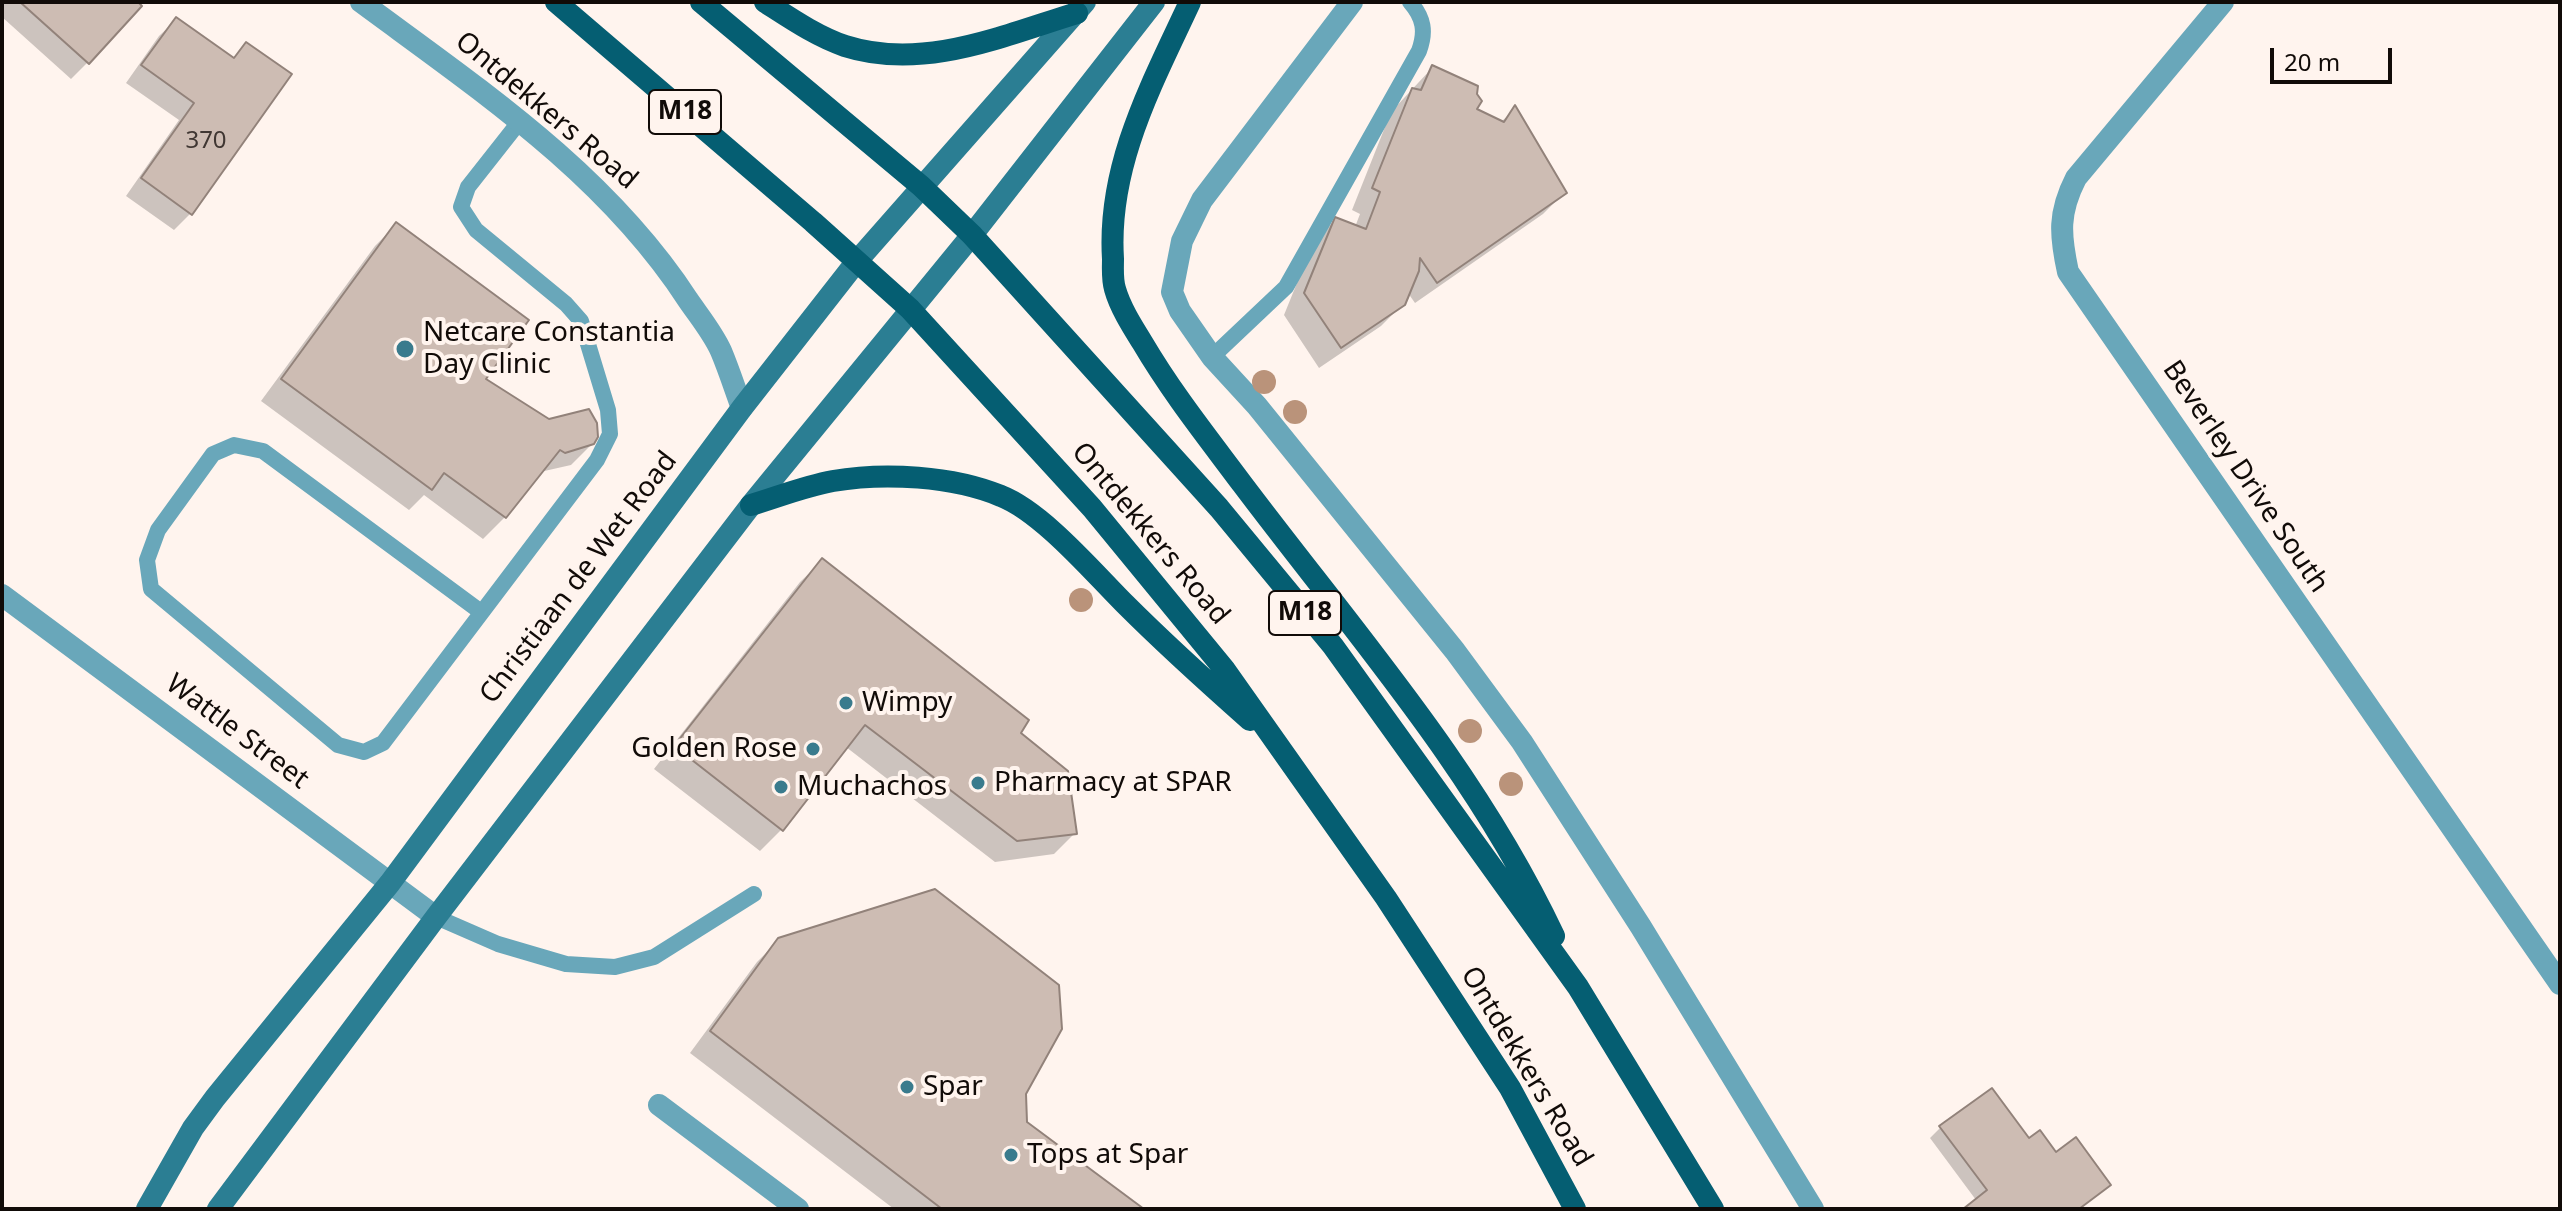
<!DOCTYPE html>
<html>
<head>
<meta charset="utf-8">
<style>
  body { margin:0 }
  #map { position:relative; width:2562px; height:1211px; overflow:hidden; background:#fff4ee; font-family:"Noto Sans",sans-serif }
  canvas { display:block }
  .frame { position:absolute; inset:0; border:4px solid #110b08; pointer-events:none }
  .scale { position:absolute; left:2270px; top:48px; width:122px; height:36px; box-sizing:border-box; border:4px solid #110b08; border-top:0; padding-left:10px; font-size:24px; line-height:28px; white-space:nowrap; color:#110b08; -webkit-text-stroke:6px #fff4ee; paint-order:stroke }
</style>
</head>
<body>
<div id="map">
<canvas width="2562" height="1211"></canvas>
<div class="frame"></div>
<div class="scale">20 m</div>
</div>
<script>
const context = document.querySelector('canvas').getContext('2d');
context.lineJoin = 'round';
function fillPath(path, color) { context.fillStyle = color; context.fill(path, 'evenodd'); }
function stroke(path, color, width, dash) { context.strokeStyle = color; context.lineWidth = width; context.lineCap = dash ? 'butt' : 'round'; context.setLineDash(dash || []); context.stroke(path); }
function label(font, color, halo, rows, align = 'center') {
  context.font = font + ' "Noto Sans",sans-serif'; context.lineWidth = 8; context.setLineDash([]); context.textBaseline = 'middle'; context.strokeStyle = halo; context.fillStyle = color; for (const [text, x, y, turn = 0] of rows) {
    context.save(); context.translate(x, y); context.rotate((+turn || 0) * Math.PI / 180); context.textAlign = isNaN(turn) ? turn : align; if (halo) context.strokeText(text, 0, 0); context.fillText(text, 0, 0); context.restore();
  }
}
fillPath(new Path2D(`
  M4 2H135L88 62 71 79 2 17Z
  M176 20 232 59 246 45 191 213 174 230 126 196 179 120 126 83 159 36Z
  M1432 68 1474 109 1501 122 1515 109 1564 193 1543 214 1415 303 1408 293 1403 304 1381 326 1319 368 1284 315 1314 241 1336 219 1355 227 1360 214 1352 210 1391 112Z
  M396 225 483 379 548 421 593 443 571 465 540 472 505 517 483 539 424 495 409 510 261 401 375 246Z
  M822 561 1075 833 1054 854 995 862 846 747 781 830 760 851 654 769 800 582Z
  M779 940 1023 1094 1026 1123 1140 1209H894L690 1053 757 962Z
  M1941 1127 2029 1141 2109 1185 2080 1209H1964L1976 1200 1930 1138Z`), '#0003');
const building = new Path2D(`
  M20 2H138L142 6 89 64Z
  M176 17 234 58 246 42 292 74 192 215 141 178 194 103 141 65Z
  M1432 65 1478 86 1477 94 1482 101 1477 109 1504 122 1515 105 1567 193 1437 283 1420 258 1419 271 1405 305 1341 348 1304 293 1335 217 1366 229 1380 192 1372 188 1412 88 1421 90Z
  M396 222 529 320 486 379 549 419 589 409 597 423 598 437 594 444 565 453 560 450 506 518 444 473 432 490 281 379Z
  M822 558 1029 720 1021 733 1068 771 1077 834 1017 841 865 725 783 831 674 746Z
  M935 889 1059 985 1062 1029 1026 1094 1027 1122 1144 1209H942L710 1031 778 938Z
  M1992 1088 2029 1138 2040 1130 2056 1152 2076 1137 2111 1185 2079 1209H1963L1987 1190 1939 1126Z`);
fillPath(building, '#cdbcb3');
stroke(building, '#92827a', 2);
stroke(new Path2D(`
  M1212 357 1286 287 1419 51C1426 32 1424 18 1410 2
  M481 612 263 451 234 445 213 454 158 530 147 560 151 589 338 745 364 752 383 743 597 460 610 434 608 410 581 321 566 304 476 230 461 207 468 187 520 121
  M436 917 498 944 566 964 615 967 654 957 754 894`), '#69a7ba', 16);
stroke(new Path2D(`
  M361 2C480 90 606 174 688 300 699 316 713 333 721 351 729 370 735 389 742 408
  M1352 2 1202 200 1182 241 1172 292 1180 311 1212 357 1257 406 1455 651 1522 742 1641 927 1813 1209
  M2223 2 2076 178C2058 213 2060 235 2068 272L2560 984
  M2 595 436 917
  M659 1105 798 1209`), '#69a7ba', 22);
stroke(new Path2D(`
  M147 1209 193 1128 215 1098 390 883 742 408 857 261 1085 2
  M218 1209 436 917 751 505 972 235 1154 2`), '#2b7e93', 22);
stroke(new Path2D(`
  M556 2 813 222 910 309 1092 508 1225 670 1386 898 1510 1088 1575 1209
  M701 2 921 186 972 235 1219 508 1333 646 1578 987 1713 1209
  M765 2C790 18 816 36 845 46 923 71 1002 36 1077 13
  M1190 2C1152 84 1107 165 1113 259 1113 268 1112 279 1115 289 1120 307 1132 326 1142 342 1172 393 1208 438 1243 485 1353 631 1476 770 1554 936
  M751 505C778 497 805 486 833 481 884 472 953 476 1001 496 1042 512 1093 572 1125 604 1165 644 1207 682 1250 720`), '#055e72', 22);
context.fillStyle = '#ba937a';
for (const [x, y] of [
  [1264,382],
  [1295,412],
  [1081,600],
  [1470,731],
  [1511,784]
]) { context.beginPath(); context.arc(x, y, 12, 0, 2 * Math.PI); context.fill(); }
for (const [x, y, r, color] of [
  [405,349,10,"#3a7b8d"],
  [846,703,8,"#3a7b8d"],
  [813,749,8,"#3a7b8d"],
  [978,783,8,"#3a7b8d"],
  [781,787,8,"#3a7b8d"],
  [907,1087,8,"#3a7b8d"],
  [1011,1155,8,"#3a7b8d"]
]) { const dot = new Path2D(); dot.arc(x, y, r, 0, 2 * Math.PI); context.fillStyle = color; context.fill(dot); stroke(dot, '#fff4ee', 3); }
label('24px', '#403733', null, [
  ["370",206,141]
]);
for (const [x, y, w] of [
  [685,112,72],
  [1305,613,72]
]) { const box = new Path2D(); box.roundRect(x - w / 2, y - 22, w, 44, 6); context.fillStyle = '#fff4ee'; context.fill(box); stroke(box, '#110b08', 2); }
label('bold 26px', '#110b08', null, [
  ["M18",685,112],
  ["M18",1305,613]
]);
label('28px', '#110b08', '#fff4ee', [
  ["Ontdekkers Road",546,111,40],
  ["Beverley Drive South",2245,477,56],
  ["Ontdekkers Road",1150,534,50],
  ["Christiaan de Wet Road",579,578,-53],
  ["Wattle Street",237,732,37],
  ["Ontdekkers Road",1526,1067,59]
]);
label('28px', '#110b08', '#fff4ee', [
  ["Netcare Constantia",423,333],
  ["Day Clinic",423,365],
  ["Wimpy",862,703],
  ["Golden Rose",797,749,"right"],
  ["Pharmacy at SPAR",994,783],
  ["Muchachos",797,787],
  ["Spar",923,1087],
  ["Tops at Spar",1027,1155]
], 'left');
</script>
</body>
</html>
